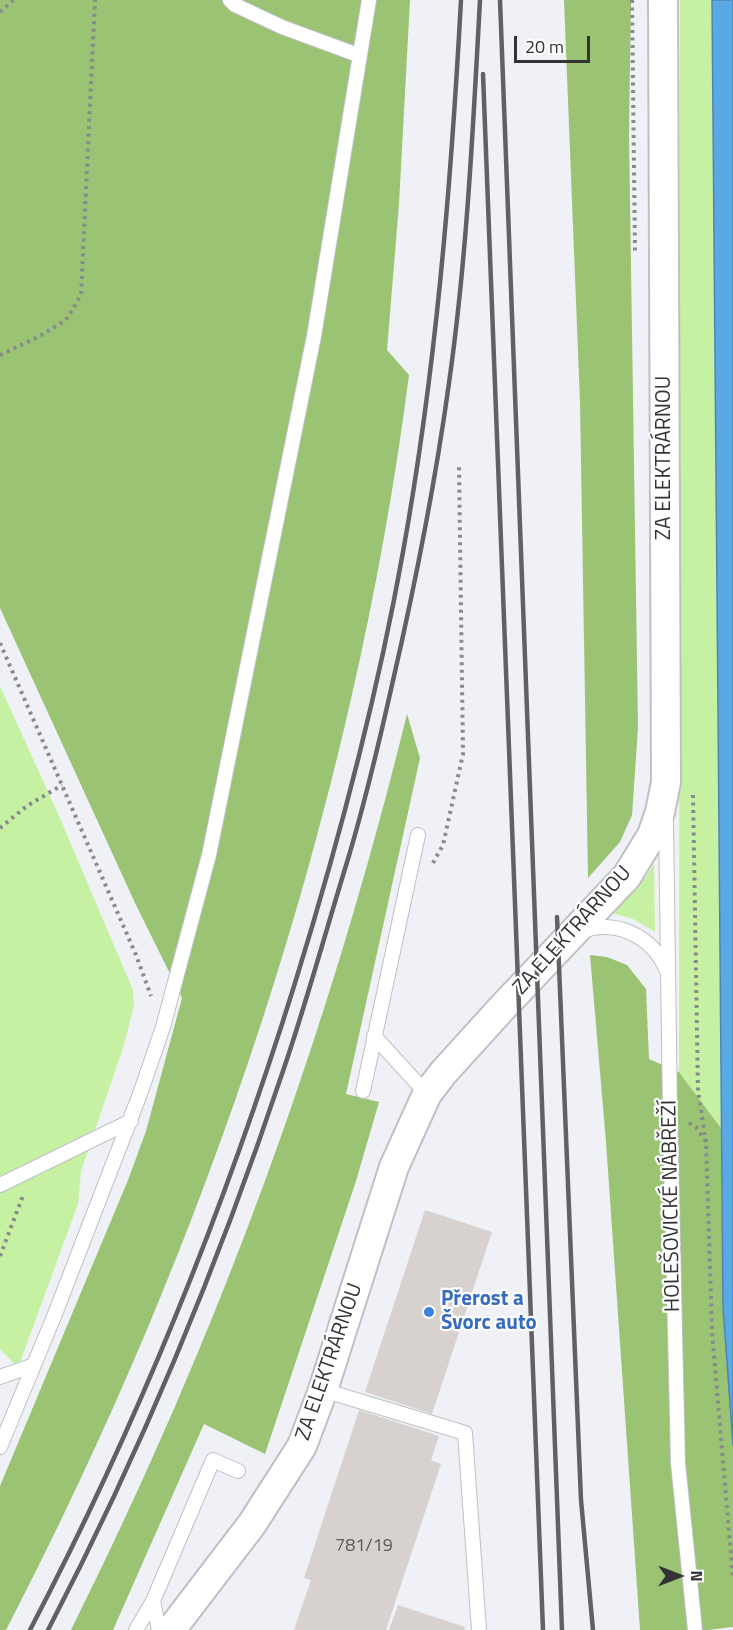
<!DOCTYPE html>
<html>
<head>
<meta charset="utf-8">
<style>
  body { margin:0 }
  #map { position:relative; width:733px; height:1630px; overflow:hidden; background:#eff1f6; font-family:"Titillium Web",sans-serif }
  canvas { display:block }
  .north { position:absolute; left:649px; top:1546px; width:60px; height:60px; -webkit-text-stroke:4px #fefefe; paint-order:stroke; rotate:90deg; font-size:16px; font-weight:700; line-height:24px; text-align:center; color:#333335 }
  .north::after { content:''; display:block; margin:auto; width:21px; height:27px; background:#333335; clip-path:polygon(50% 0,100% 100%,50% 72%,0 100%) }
  .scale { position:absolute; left:514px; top:36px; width:76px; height:27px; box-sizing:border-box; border:3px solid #333335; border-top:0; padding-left:8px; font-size:18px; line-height:21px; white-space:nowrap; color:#333335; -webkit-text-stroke:4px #fefefe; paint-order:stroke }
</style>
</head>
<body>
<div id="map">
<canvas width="733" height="1630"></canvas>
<div class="north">N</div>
<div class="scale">20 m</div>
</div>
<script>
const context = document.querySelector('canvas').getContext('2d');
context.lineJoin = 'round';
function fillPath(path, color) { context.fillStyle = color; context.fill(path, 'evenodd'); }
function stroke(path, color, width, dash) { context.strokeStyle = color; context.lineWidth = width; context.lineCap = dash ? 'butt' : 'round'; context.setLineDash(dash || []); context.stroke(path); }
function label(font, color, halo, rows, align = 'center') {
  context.font = font + ' "Titillium Web",sans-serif'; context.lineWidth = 4.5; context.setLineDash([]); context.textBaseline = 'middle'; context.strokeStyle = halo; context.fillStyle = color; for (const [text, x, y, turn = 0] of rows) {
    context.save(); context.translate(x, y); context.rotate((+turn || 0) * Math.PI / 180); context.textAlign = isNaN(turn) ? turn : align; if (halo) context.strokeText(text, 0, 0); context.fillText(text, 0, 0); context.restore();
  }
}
fillPath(new Path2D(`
  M680 0H712L721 1128 679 1072Z
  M0 686 59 816 133 990 134 1005 124 1045 81 1171 78 1204 18 1368 0 1349Z
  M654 864 655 932 633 919 612 913 645 878Z`), '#c7f1a2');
fillPath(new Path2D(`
  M0 0H410L399 204 387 350 409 375C353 810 208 1242 6 1630H0V1486L128 1180 146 1131 182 998 135 903 0 608Z
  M564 0H631L629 134 638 728 632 815 620 842 588 878 580 402Z
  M407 714 420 758 346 1094 379 1102 356 1181 265 1454 204 1424 113 1630H71C219 1334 328 1035 407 714Z
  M590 955 607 957 627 965 646 989 649 1059 679 1072 721 1128 723 1307 733 1445V1627L708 1630H640L606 1142Z`), '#9ac473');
const water = new Path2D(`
  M712 0H733V1445L723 1307Z`);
fillPath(water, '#59a9e4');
stroke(water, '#4e86b0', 1.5);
fillPath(new Path2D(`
  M425 1210 492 1232 432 1414 365 1392Z
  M359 1410 439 1436 431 1460 441 1464 386 1630H294L311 1580 304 1578Z
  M398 1605 465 1627 464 1630H389Z`), '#d7d1cf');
const service = new Path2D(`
  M230 0 235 5 282 27 358 55
  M666 820 670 1113 678 1463 695 1630
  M580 932C615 918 652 936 666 969
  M374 1036 427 1094
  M363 1091 418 835
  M0 1185 131 1121
  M0 1377 34 1365
  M323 1390 465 1433 479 1630
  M0 1447 55 1314 140 1094 163 1027 209 855 314 336 369 0
  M136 1630 153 1601
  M159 1630 153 1601 213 1460 238 1471`);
const minor = new Path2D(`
  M171 1630 252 1524 302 1446 323 1390 394 1167 427 1094 443 1073 502 1008 627 876 652 835 660 812 666 782 663 0`);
stroke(service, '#bfc0c5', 16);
stroke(minor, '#bfc0c5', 32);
stroke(new Path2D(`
  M632 0 635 251
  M0 12 13 0
  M0 355 38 337 66 320 81 295 95 0
  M0 643 136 955 151 996
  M693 795 698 1091 706 1142
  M0 828 27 806 62 785
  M433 863 443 845 463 754 459 466
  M689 1123 696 1127 706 1142 712 1331 733 1579
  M0 1256 24 1193`), '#898a8d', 4, [3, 4.5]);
stroke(service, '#fff', 14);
stroke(minor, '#fff', 28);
stroke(new Path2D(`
  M500 0 562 1630
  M483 74 543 1630
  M557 917 581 1500 593 1630
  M30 1630C138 1423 226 1205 295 983 339 841 377 698 403 552 436 369 451 185 461 0
  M48 1630C141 1451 219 1263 283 1071 307 1001 326 930 348 859 365 802 379 743 392 685 415 585 435 485 449 383 467 256 473 128 480 0`), '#606164', 4.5);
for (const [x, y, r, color] of [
  [429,1312,6,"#3f7fe0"]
]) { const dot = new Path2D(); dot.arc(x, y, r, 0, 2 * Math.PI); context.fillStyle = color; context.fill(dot); stroke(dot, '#fefefe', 2); }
label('18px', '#5c5a5c', null, [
  ["781/19",364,1547]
]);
label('21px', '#333335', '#fefefe', [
  ["ZA ELEKTRÁRNOU",665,458,-90],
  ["ZA ELEKTRÁRNOU",573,931,-48],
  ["HOLEŠOVICKÉ NÁBŘEŽÍ",672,1206,-91],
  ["ZA ELEKTRÁRNOU",330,1362,-71]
]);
label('bold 21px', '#366cbe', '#fefefe', [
  ["Přerost a",441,1300],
  ["Švorc auto",441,1324]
], 'left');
</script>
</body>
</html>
